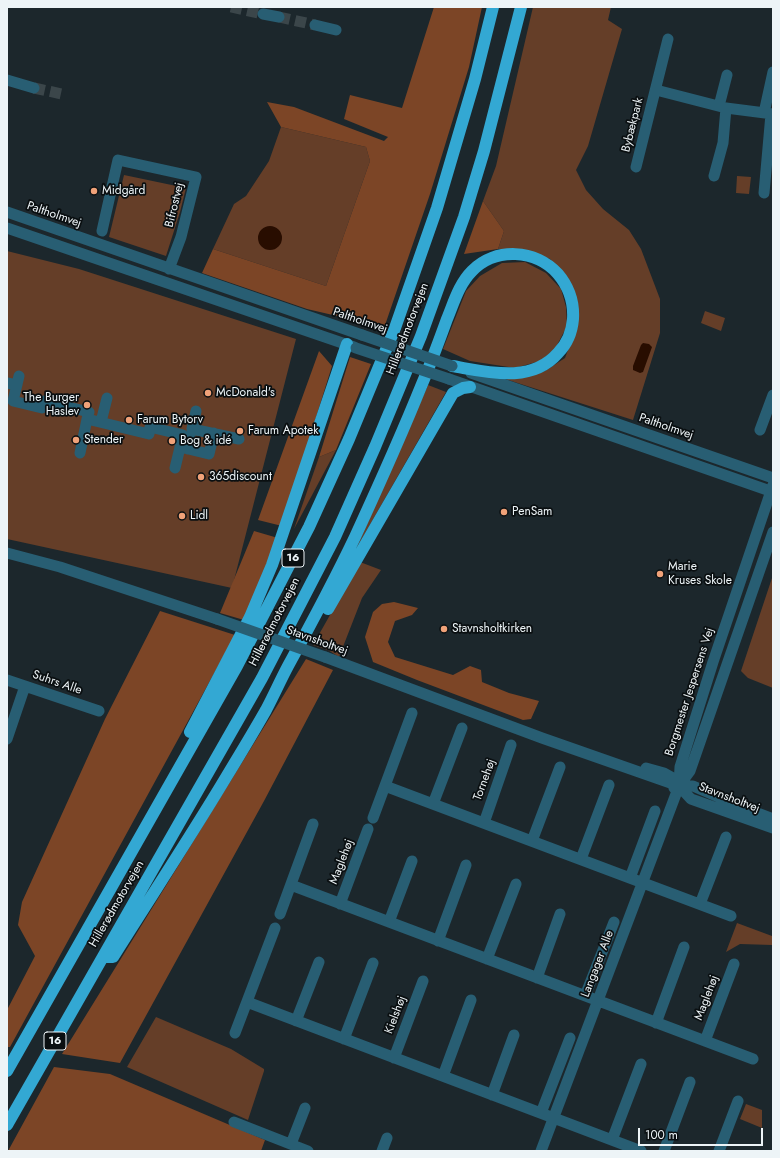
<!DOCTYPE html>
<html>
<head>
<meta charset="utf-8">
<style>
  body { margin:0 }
  #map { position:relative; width:780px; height:1158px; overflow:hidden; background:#1c272c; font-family:Jost,sans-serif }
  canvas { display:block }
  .frame { position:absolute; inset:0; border:8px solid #edf4f7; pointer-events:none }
  .scale { position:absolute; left:638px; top:1128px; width:125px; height:18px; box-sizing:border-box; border:2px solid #edf4f7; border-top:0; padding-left:5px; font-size:12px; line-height:14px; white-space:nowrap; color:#edf4f7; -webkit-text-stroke:3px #0a0f11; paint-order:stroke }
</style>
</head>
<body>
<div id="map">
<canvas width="780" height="1158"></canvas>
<div class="frame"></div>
<div class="scale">100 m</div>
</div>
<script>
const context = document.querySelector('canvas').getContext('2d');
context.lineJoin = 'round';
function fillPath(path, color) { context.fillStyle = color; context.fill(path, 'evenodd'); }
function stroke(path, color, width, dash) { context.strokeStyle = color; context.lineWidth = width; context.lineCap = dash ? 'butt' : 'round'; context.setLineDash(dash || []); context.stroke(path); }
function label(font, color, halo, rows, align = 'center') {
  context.font = font + ' Jost,sans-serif'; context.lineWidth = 3.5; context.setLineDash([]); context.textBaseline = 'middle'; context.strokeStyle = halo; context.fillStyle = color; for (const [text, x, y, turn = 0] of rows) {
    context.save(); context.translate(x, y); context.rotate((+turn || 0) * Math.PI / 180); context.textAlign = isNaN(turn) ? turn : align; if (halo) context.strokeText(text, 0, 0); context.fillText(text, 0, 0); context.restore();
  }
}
fillPath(new Path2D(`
  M533 7H611L608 20 622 29 588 146 576 170 586 190 603 209 629 230 641 249 660 299V333L633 420 502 378 518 377 545 371 565 358 577 326 566 279 550 259 524 250 498 249 504 231 483 201 496 166Z
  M281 127 366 147 370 161 326 286 213 249 234 204 246 196 269 161Z
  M124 175 186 188 180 212 166 256 109 237Z
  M737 176 751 177 749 194 736 193Z
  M7 251 79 269 296 339 232 588 7 539Z
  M525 262 546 273 561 289 566 307 567 326 555 349 540 361 515 368 470 361 443 349 466 291 480 276 502 263Z
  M705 311 725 318 721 331 701 323Z
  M428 385 446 392 356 549Z
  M336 450 294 529 319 457Z
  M360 562 381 570 362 598 339 657 328 650 313 645Z
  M773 575V688L748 678 741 671Z
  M737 923 772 936V945L740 944 726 952Z
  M156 1017 231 1049 264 1069V1071L248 1120 127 1067Z
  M746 1104 762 1110V1128L740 1119Z`), '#653e28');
fillPath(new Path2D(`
  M434 7H482L469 67 430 194 383 331 350 319 307 309 202 273 213 249 326 286 370 161 366 147 281 127 267 102 294 107 384 141 388 137 344 119 350 95 402 108Z
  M483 201 504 231 498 249 464 254Z
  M319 351 332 366 282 526 258 520Z
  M350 357 371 364 336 450 319 457Z
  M254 531 278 538 244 620 220 613Z
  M394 602 418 608 412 615 395 621 388 642 395 657 453 675 470 666 481 670 482 682 509 693 539 701 531 719 523 720 417 680 373 662 365 637 373 612 382 604Z
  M160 611 235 635 10 1047H7V1010L35 956 18 925 22 902 105 719Z
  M306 659 333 670 264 801 120 1063 62 1054Z
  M54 1067 110 1074 265 1140 261 1151H8Z`), '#7c4526');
fillPath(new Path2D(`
  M258 238a12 12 0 1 1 24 0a12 12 0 1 1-24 0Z
  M643 343 649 344 652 347 643 372 640 373 633 370V366L641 345Z`), '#280d00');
stroke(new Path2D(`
  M231 7 263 14
  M279 17 315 25
  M34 88 62 94`), '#3b464a', 11, [11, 5.5]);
stroke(new Path2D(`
  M263 14 279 17
  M315 25 336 30
  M7 80 34 88
  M656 90 726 108 773 114
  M719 106 727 75
  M764 113 773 72
  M636 167 668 39
  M714 176 723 143 726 108
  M764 193 771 114
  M7 212 362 335
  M7 228 354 347
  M102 231 118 160 196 177 181 237 169 269
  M471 373 773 478
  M19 376 13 401 42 408 44 401 89 412 87 419 149 434 150 427 183 435 175 468
  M449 379 773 492
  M7 383 17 385
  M196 411 192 429 239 439
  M101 422 107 398
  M760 430 773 395
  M180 447 209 454 214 433
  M188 449 190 437
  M80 453 87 419
  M7 553 60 567 217 619
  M325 657 542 738 679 786
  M7 680 99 711
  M7 739 25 686
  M646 768 664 773 673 778 679 786 691 799 773 828
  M385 786 731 916
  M679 786 680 767 713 662 773 485
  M674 788 679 786H693L744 808 773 819
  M433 804 462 728
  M373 818 412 713
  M484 823 511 745
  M532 841 560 767
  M581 859 609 785
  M630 878 655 811
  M291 885 753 1059
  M340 904 368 829
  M700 904 726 837
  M280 914 313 824
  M389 922 412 861
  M438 941 466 865
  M487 959 516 884
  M537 978 560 914
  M585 996 614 922
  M247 1002 641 1151
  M296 1021 319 962
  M656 1023 684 947
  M235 1033 275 928
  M344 1039 373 963
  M705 1041 734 964
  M394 1058 423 981
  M443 1076 471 1000
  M492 1095 514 1035
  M541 1113 570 1038
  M234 1122 308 1151
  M612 1140 641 1064
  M291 1144 305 1108
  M382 1151 387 1138
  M541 1151 679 786 690 771 773 532
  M664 1151 690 1082
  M719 1151 738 1101`), '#285e73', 11);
stroke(new Path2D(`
  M328 609 453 393 463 388 470 387
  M190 732 250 617 272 565 347 344
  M103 957H113C150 898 189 839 225 779 239 756 253 733 266 710 274 695 280 681 288 666 311 624 334 581 355 537 378 487 401 436 422 384 431 363 439 341 447 319 454 302 459 284 472 271 495 247 536 249 558 274 569 287 574 302 573 319 572 331 567 344 558 353 531 384 488 372 452 366
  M7 1071 237 666 309 527 349 439 395 328 437 208 475 79 493 7
  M7 1125 262 678 335 537 375 447 421 336 464 217 484 151 521 7`), '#33a8d3', 12);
stroke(new Path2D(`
  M362 335 452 366
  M356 348 449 379
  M217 619 325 657`), '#285e73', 11);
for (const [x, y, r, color] of [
  [94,191,4,"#f0a279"],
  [208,393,4,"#f0a279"],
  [87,405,4,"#f0a279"],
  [129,420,4,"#f0a279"],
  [240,431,4,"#f0a279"],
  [76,440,4,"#f0a279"],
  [172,441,4,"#f0a279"],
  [201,477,4,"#f0a279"],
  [504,512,4,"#f0a279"],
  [182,516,4,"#f0a279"],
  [660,574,4,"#f0a279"],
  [444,629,4,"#f0a279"]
]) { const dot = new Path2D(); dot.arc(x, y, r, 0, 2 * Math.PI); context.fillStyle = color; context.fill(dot); stroke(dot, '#0a0f11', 1.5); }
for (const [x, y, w] of [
  [293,558,22],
  [55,1041,22]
]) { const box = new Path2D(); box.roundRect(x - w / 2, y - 9, w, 18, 3); context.fillStyle = '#0a0f11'; context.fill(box); stroke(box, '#edf4f7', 1); }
label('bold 11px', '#edf4f7', null, [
  ["16",293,558],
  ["16",55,1041]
]);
label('12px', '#edf4f7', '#0a0f11', [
  ["Bybækpark",633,125,-76],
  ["Bifrostvej",175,205,-76],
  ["Paltholmvej",54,215,19],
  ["Paltholmvej",360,321,19],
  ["Hillerødmotorvejen",408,329,-69],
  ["Paltholmvej",666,427,19],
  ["Hillerødmotorvejen",275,622,-63],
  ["Stavnsholtvej",317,641,20],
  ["Suhrs Alle",57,683,19],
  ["Borgmester Jespersens Vej",690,692,-72],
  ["Tornehøj",485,780,-70],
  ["Stavnsholtvej",729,798,21],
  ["Maglehøj",342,862,-69],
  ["Hillerødmotorvejen",117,904,-60],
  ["Langager Alle",598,964,-69],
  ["Maglehøj",707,998,-69],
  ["Kielshøj",396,1015,-69]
]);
label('12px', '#edf4f7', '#0a0f11', [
  ["Midgård",102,191],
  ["McDonald's",216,393],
  ["The Burger",79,398,"right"],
  ["Haslev",79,412,"right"],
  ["Farum Bytorv",137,420],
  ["Farum Apotek",248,431],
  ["Stender",84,440],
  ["Bog & idé",180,441],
  ["365discount",209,477],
  ["PenSam",512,512],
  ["Lidl",190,516],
  ["Marie",668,567],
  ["Kruses Skole",668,581],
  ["Stavnsholtkirken",452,629]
], 'left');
</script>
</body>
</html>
